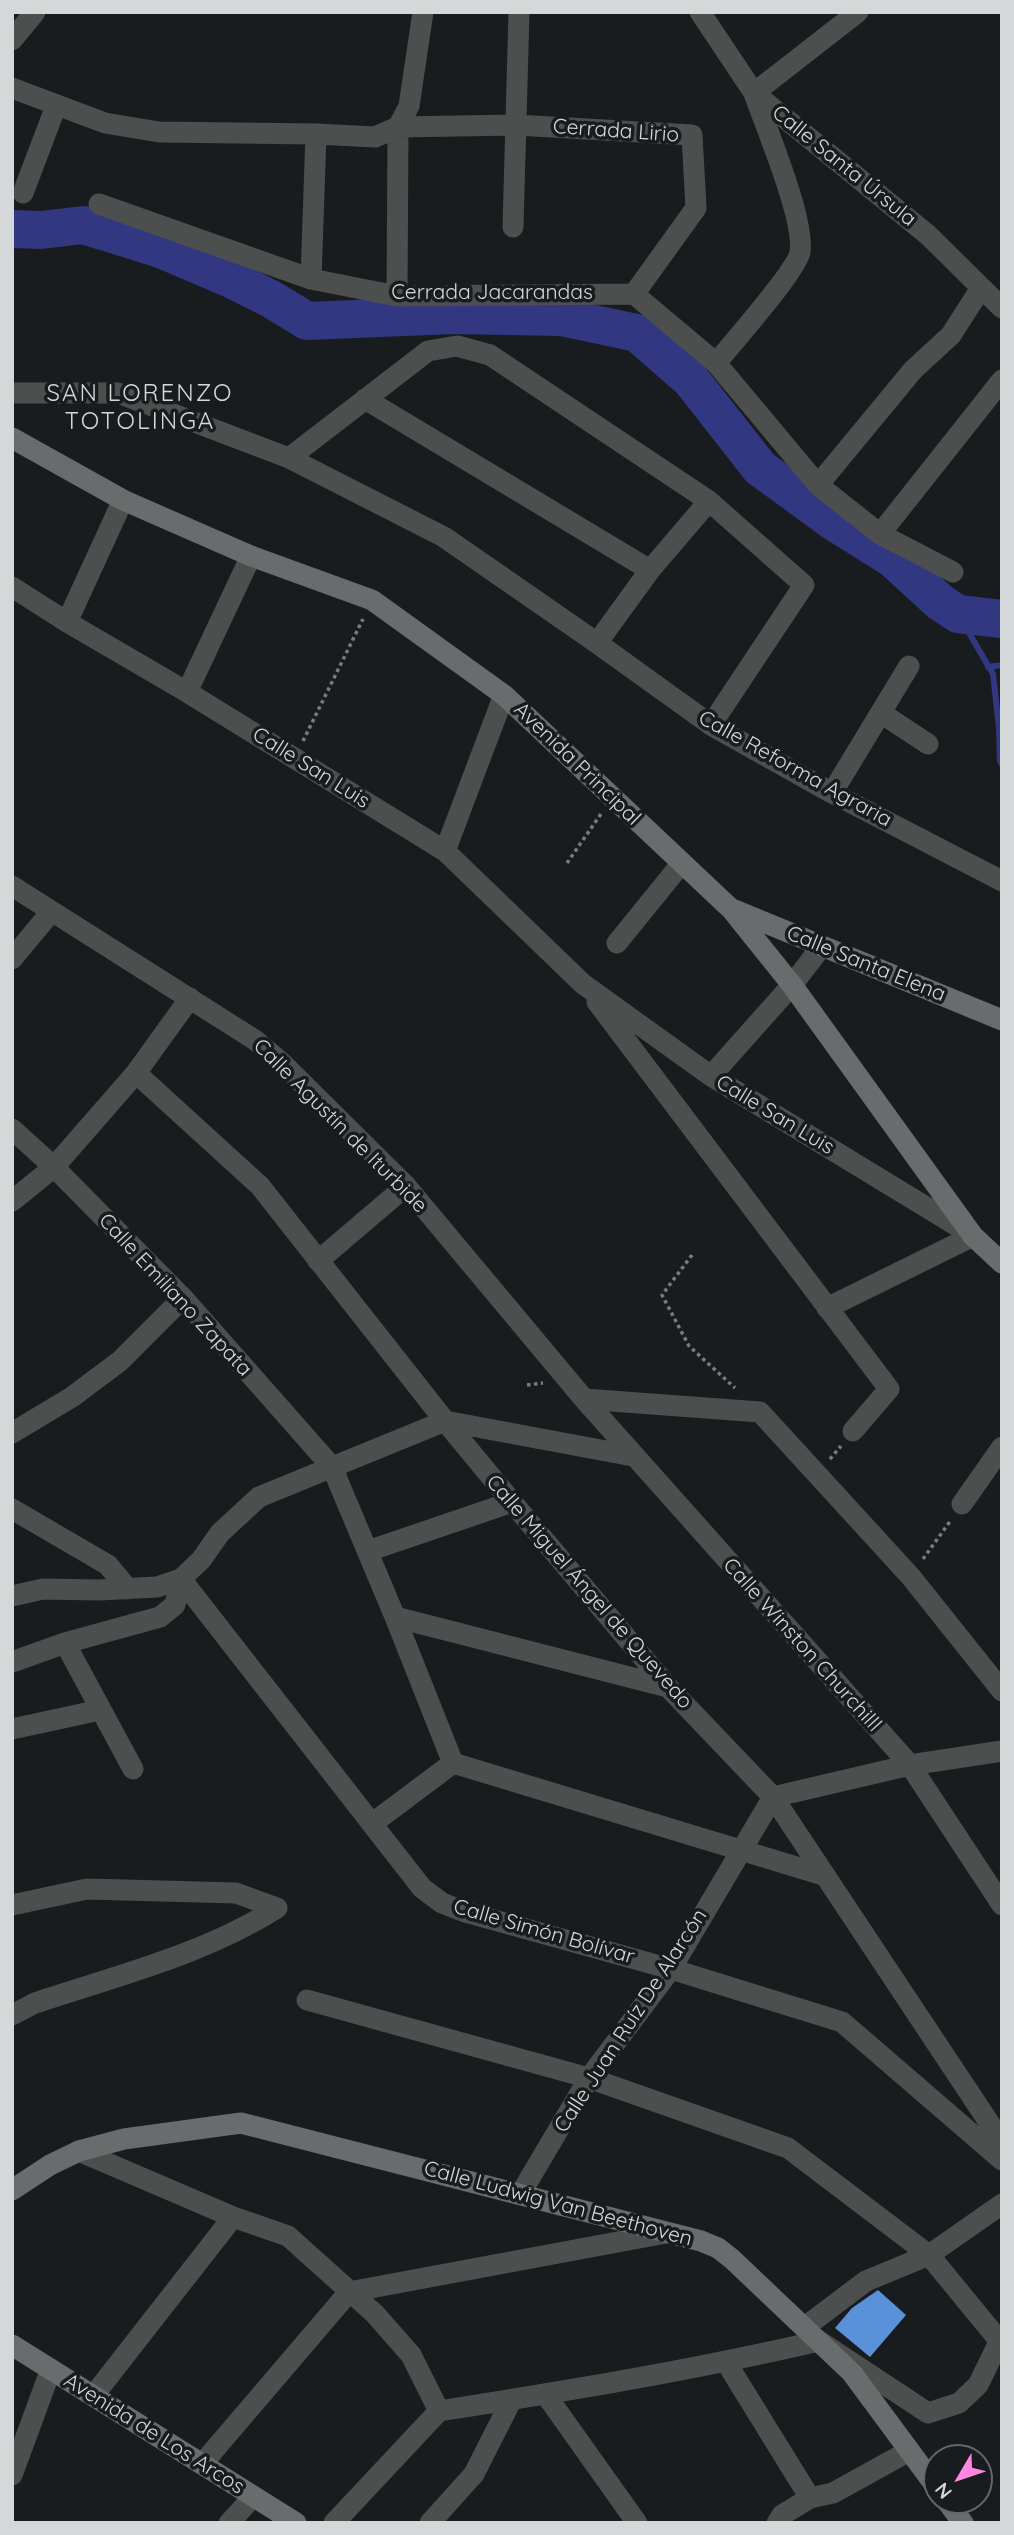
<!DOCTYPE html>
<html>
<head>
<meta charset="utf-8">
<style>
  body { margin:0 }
  #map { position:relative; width:1014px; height:2535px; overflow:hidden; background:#191c1e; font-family:Quicksand,sans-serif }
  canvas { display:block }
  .frame { position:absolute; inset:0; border:14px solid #d5d8d9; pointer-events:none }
  .north { position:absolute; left:923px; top:2444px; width:70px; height:70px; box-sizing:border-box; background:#191c1e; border:2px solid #646769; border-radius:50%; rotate:231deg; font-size:19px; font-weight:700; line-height:28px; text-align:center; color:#d5d8d9 }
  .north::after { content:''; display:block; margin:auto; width:24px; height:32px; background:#fe86e0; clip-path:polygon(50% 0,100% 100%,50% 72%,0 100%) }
</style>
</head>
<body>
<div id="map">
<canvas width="1014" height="2535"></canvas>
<div class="frame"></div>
<div class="north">N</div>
</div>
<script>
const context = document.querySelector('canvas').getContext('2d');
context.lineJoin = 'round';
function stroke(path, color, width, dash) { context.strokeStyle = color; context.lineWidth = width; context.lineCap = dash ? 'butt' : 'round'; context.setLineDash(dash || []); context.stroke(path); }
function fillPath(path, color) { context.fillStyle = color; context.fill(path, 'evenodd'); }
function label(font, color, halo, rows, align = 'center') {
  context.font = font + ' Quicksand,sans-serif'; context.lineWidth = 7; context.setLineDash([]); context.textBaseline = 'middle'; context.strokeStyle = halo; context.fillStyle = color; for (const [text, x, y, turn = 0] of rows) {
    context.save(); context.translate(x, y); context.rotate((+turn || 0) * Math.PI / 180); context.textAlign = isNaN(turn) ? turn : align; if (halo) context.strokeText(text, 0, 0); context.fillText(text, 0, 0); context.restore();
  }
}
stroke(new Path2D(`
  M958 614 993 674 999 728 1000 761 1002 765
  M988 667 1002 665`), '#323781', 6);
stroke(new Path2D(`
  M12 229 41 230 83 225 116 235 163 250 231 279 271 299 307 321 453 315 561 317 637 333 691 380 760 468 834 522 893 559 940 602 958 614 1002 619`), '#323781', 38);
fillPath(new Path2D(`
  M878 2290 906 2315 870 2357 835 2328 852 2308Z`), '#5a92d9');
stroke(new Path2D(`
  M303 741 363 619
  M567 863 601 814
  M692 1255 662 1295 689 1346 735 1388
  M527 1385 543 1383
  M830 1459 841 1446
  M923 1559 951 1520`), '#797c7d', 3.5, [3.5, 3.5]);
stroke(new Path2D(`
  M700 12 754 93 928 235 1002 308
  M12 40 35 12
  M12 88 105 123 159 132 316 134 375 137 398 127 516 125 692 135 696 208 634 294
  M23 193 56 106
  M99 204 311 279 397 296 634 294 716 363 818 485 880 534 953 572
  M513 227 519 12
  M311 279 316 134
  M397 296 398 127 409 106 423 12
  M716 363C732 344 797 270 800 252 805 219 766 128 754 93L858 12
  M12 393H118L289 458 444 537 597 643 711 725 832 793 1002 881
  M365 399 650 570
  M289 458 428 351 457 346 490 355 709 501 804 585 711 725
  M818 485 913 370 951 335 981 288
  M880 534 1002 380
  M12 587 67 622 187 692 445 851 583 984 711 1076 972 1235
  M67 622 123 500
  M597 643 650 570 709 501
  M187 692 251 556
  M881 713 928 744
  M832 793 909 666
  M445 851 504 695
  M12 886 255 1040 281 1062 406 1186 584 1399 910 1765 1002 1905
  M617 943 681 864
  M12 959 51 912
  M597 1002 889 1389 853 1431
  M136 1073 260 1186 445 1421 512 1502 668 1687 773 1797 1002 2142
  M711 1076 792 985 822 946
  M12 1129 54 1167 183 1298 332 1467 395 1617 453 1763
  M12 1201 54 1167 136 1073 190 998
  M318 1261 406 1186
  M827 1308 973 1236
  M584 1399 760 1412 911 1577 1002 1691
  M12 1433 72 1397 120 1361 183 1298
  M962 1504 1002 1447
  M12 1509 108 1565 128 1589
  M368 1551 512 1502
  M181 1579 422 1888 442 1903 465 1912 671 1969 842 2022 1002 2160
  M12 1596 43 1589 99 1590 157 1587 181 1579 201 1560 220 1533 259 1497 445 1421 633 1456
  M395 1617 668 1687
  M65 1643 133 1769
  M12 1662 65 1643 160 1617 175 1605 181 1579
  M12 1729 100 1710
  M453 1763 823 1875
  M373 1823 453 1763
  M12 1905 87 1889 236 1893 277 1908
  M307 2000 589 2078 788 2148 929 2255 1002 2344
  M12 2015 35 2003C116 1976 205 1954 277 1908
  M79 2151 233 2217 288 2236 375 2314 411 2355 439 2411
  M521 2193 589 2078 671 1969 773 1797 910 1765 1002 1751
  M805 2327 866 2281 929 2255 1002 2204
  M726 2362 810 2498
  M94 2395 233 2217
  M546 2395 637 2523
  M439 2411C567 2391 693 2370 819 2341L928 2413 959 2403 978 2385 1002 2336
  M203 2463 349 2292 666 2233
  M12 2475 51 2369
  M229 2523 253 2497
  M334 2523 439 2411
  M430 2523 474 2474 512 2399
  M777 2523 782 2515 810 2498 833 2493 909 2451`), '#4d4f4f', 21);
stroke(new Path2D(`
  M12 438 123 500 251 556 372 600 504 695 731 909 792 985 973 1236 1002 1263
  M732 909 1002 1020
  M12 2190 50 2165 79 2151 124 2139 241 2123 701 2241 718 2248 732 2259 852 2373 937 2488
  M12 2345 296 2523
  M946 2500 963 2523`), '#686c6c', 21);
label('21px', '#d5d8d9', '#191c1e', [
  ["Cerrada Lirio",616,131,4],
  ["Calle Santa Úrsula",844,166,39],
  ["Cerrada Jacarandas",492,293],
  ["Avenida Principal",577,764,44],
  ["Calle San Luis",311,768,32],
  ["Calle Reforma Agraria",795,769,29],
  ["Calle Santa Elena",866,964,22],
  ["Calle San Luis",775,1115,31],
  ["Calle Agustín de Iturbide",340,1126,45],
  ["Calle Emiliano Zapata",175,1295,47],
  ["Calle Miguel Ángel de Quevedo",589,1592,49],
  ["Calle Winston Churchilll",802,1645,48],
  ["Calle Simón Bolívar",544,1932,16],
  ["Calle Juan Ruíz De Alarcón",631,2021,-57],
  ["Calle Ludwig Van Beethoven",558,2204,15],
  ["Avenida de Los Arcos",154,2434,32]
]);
context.letterSpacing = '2px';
label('24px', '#d5d8d9', '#191c1e', [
  ["SAN LORENZO",140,394],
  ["TOTOLINGA",140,422]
]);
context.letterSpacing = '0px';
</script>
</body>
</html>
